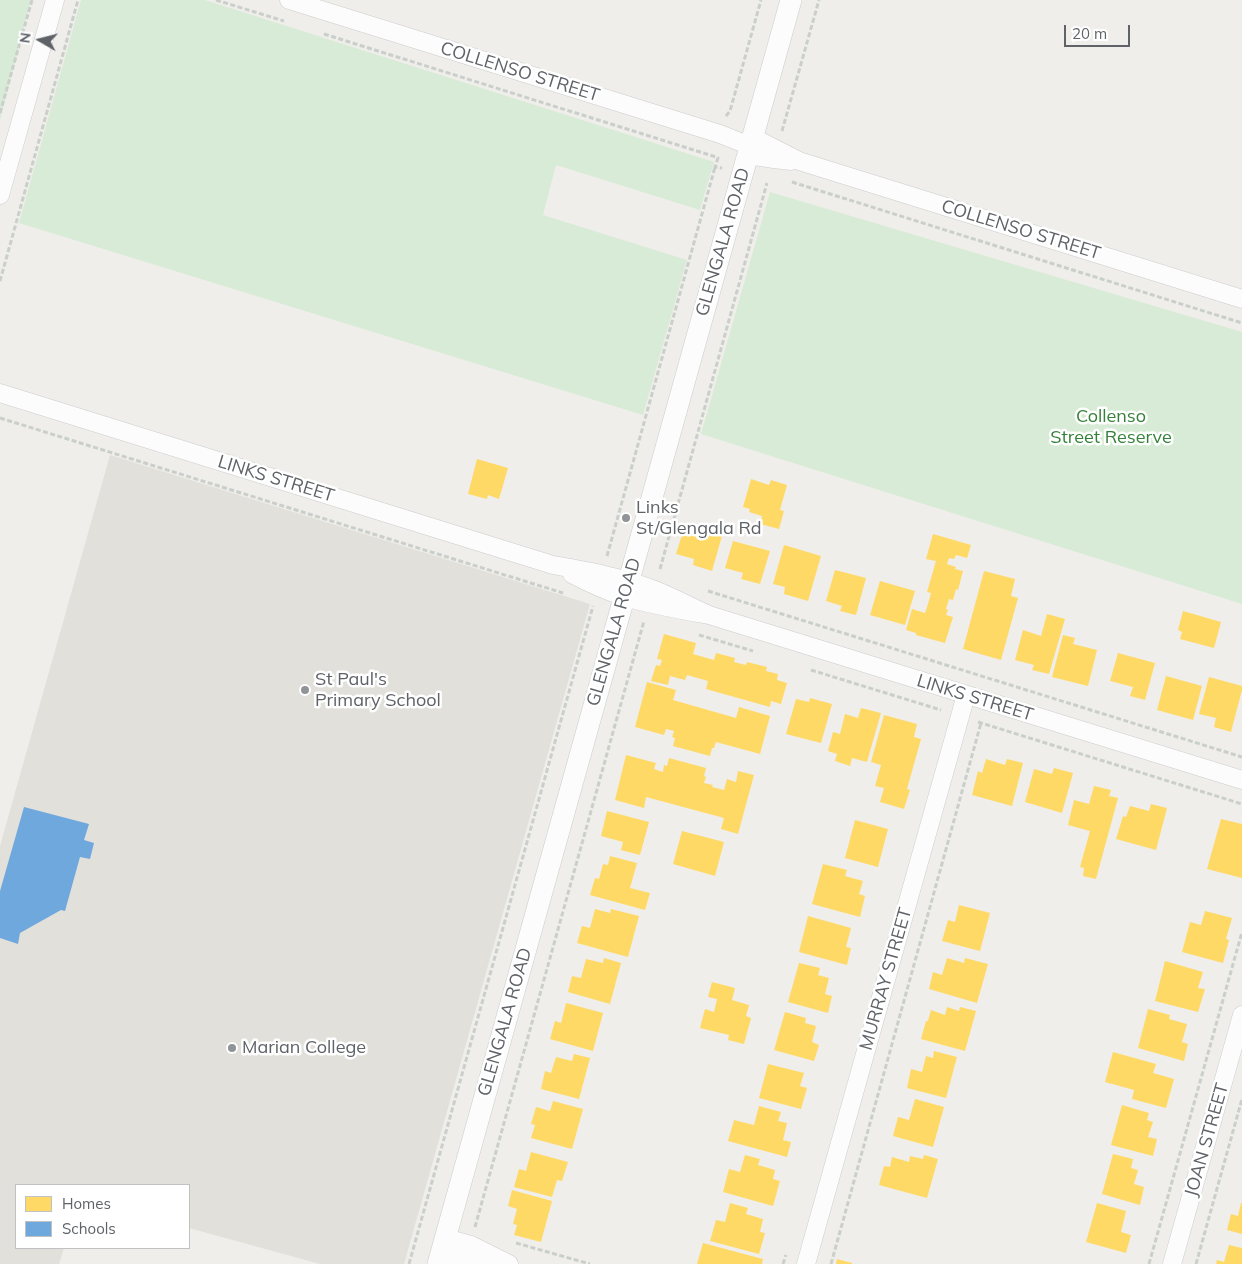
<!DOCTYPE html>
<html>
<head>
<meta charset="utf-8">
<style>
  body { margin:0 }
  #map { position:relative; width:1242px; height:1264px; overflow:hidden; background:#efeeea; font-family:Mulish,sans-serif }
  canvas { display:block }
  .legend { position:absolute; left:15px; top:1184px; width:175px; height:65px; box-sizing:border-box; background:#fff; border:1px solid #bfc1c3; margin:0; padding:6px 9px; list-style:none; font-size:15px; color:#5f6368 }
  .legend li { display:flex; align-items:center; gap:10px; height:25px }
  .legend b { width:25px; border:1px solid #bfc1c3 }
  .north { position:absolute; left:15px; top:15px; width:50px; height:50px; -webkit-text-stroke:4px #fff; paint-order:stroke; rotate:278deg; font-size:14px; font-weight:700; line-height:20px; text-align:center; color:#5f6368 }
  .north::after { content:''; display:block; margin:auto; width:18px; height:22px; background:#5f6368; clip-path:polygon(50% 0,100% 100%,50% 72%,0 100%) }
  .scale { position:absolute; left:1064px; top:25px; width:66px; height:22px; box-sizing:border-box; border:2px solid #5f6368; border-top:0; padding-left:6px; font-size:15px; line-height:18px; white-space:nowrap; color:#5f6368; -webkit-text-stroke:4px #fff; paint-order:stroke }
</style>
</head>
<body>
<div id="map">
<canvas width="1242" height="1264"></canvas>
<ul class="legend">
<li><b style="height:14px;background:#ffd966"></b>Homes</li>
<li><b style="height:14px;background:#6fa8dc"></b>Schools</li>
</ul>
<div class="north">N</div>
<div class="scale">20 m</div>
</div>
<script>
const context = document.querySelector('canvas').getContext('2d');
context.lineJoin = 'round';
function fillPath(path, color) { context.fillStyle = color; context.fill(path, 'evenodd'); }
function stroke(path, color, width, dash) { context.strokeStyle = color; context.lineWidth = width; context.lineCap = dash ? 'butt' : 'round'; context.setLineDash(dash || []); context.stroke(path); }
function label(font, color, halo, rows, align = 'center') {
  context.font = font + ' Mulish,sans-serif'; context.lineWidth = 5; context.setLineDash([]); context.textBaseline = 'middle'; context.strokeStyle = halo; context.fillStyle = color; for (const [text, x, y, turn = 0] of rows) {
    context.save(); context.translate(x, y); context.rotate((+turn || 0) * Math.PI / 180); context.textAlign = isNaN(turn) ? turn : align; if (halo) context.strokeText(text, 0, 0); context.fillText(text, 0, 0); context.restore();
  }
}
fillPath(new Path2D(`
  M110 455 590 604 404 1264H320L189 1228V1185H16V1248H64L59 1264H0V846Z`), '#e2e0da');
fillPath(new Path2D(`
  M0 0H31L0 120Z
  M81 0H205L714 162 700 210 556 165 543 215 687 260 643 415 19 223Z
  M770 192 1242 332V604L701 434Z`), '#d8ebd6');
fillPath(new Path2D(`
  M477 459 508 468 499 499 488 495 487 499 468 494Z
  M751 479 769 485 771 480 787 485 780 510 784 511 779 529 760 524 762 516 749 512 750 509 743 507Z
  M685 525 722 536 712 571 693 565 694 559 676 554Z
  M933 534 971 545 967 558 956 555 954 559 949 558 947 564 956 567 955 569 963 571 958 590 956 589 953 600 949 599 946 609 948 610 946 615 953 617 945 643 916 635V633L906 630 912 609 925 613 928 604 931 593 927 592 936 561 926 559Z
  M733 541 770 551 760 584 741 579 743 573 725 568Z
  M784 545 821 556 808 601 784 594 785 587 773 584Z
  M835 570 866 578 856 615 840 611 842 606 826 601Z
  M984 571 1015 579 1011 596 1018 598 1001 660 963 649Z
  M880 581 915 591 905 625 870 615Z
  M1183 611 1221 622 1214 648 1180 639 1182 632 1178 630Z
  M1047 614 1065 619 1049 674 1032 670 1034 665 1015 660 1023 630 1041 636Z
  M664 634 696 643 693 654 714 660 716 653 735 658 734 662 746 665 747 662 767 667 766 671 778 674 777 680 787 683 781 704 771 701 770 707 706 689 708 681 687 675 685 680 670 676 668 685 651 681 656 665 660 666 662 660 657 659Z
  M1063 635 1075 638 1073 644 1097 650 1088 686 1052 677Z
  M1118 653 1155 663 1145 700 1130 696 1133 687 1110 681Z
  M1166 676 1202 686 1193 720 1157 710Z
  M1209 677 1242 686V690L1231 732 1214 727 1216 718 1199 714Z
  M647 682 676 690 673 700 736 718 739 707 770 716 760 754 716 742 714 748H712L710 756 673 746 675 738 672 737 674 731 666 729 664 735 635 727Z
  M810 698 832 704 821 743 786 734 796 699 809 702Z
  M861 708 881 713 867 762 852 758 850 766 835 761 837 754 828 751 833 732 840 734 845 714 858 718Z
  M884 715 917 724 914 737 921 739 907 789 910 790 904 809 880 802 884 788 875 786 881 765 871 762Z
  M626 755 656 763 654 769 663 772 664 765 667 766 669 758 706 768 704 776 706 777 704 783 713 785 712 787 724 790 727 779 736 782 738 771 754 775 738 834 721 829 724 818 646 797 644 808 615 800Z
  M986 759 1005 765 1007 759 1023 763 1012 806 972 795 978 771 982 773Z
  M1054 768 1073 773 1062 813 1025 802 1034 769 1052 774Z
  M1094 786 1111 790 1109 796 1118 798 1096 879 1083 876 1084 868 1080 867 1090 831 1068 825 1074 800 1089 804Z
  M1151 804 1167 808 1156 850 1116 839 1123 816 1126 817 1130 806 1149 811Z
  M607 811 649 822 640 855 621 850 623 842 601 836Z
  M1221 819 1242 824V878L1207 869Z
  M855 820 888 829 878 867 845 858Z
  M682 831 724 842 715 876 673 864Z
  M610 856 637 863 630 888 650 893 645 910 590 895 595 878 599 879 603 864 608 865Z
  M823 864 847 870 845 876 863 881 859 894 865 896 860 917 812 904Z
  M959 905 990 913 980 951 942 941 948 920 955 922Z
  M595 909 610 913 611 909 639 916 628 957 577 943 582 926 590 928Z
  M1205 911 1232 918 1226 939 1229 940 1223 963 1182 952 1190 922 1201 925Z
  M808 916 851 928 846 947 851 948 847 965 799 952Z
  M604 958 621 963 610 1004 568 992 572 976 581 978 586 959 603 963Z
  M947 958 964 963 965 958 988 964 977 1003 929 989 933 972 942 975Z
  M1165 961 1203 972 1198 988 1205 989 1198 1012 1155 1001Z
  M799 963 820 968 818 975 829 978 825 994 832 996 828 1013 788 1002Z
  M712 982 735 988 732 1000 749 1005 746 1016 751 1018 744 1044 728 1040 729 1035 700 1028 705 1009 714 1012 717 999 708 997Z
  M566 1003 603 1013 593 1051 550 1039 555 1021 561 1023Z
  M947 1007 959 1011 960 1007 976 1011 965 1051 921 1039 926 1021H928L931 1010 945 1015Z
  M1148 1009 1170 1015 1169 1019 1187 1024 1182 1042 1188 1044 1184 1061 1138 1048Z
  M785 1012 806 1018 805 1023 816 1026 812 1042 819 1045 814 1061 774 1050Z
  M934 1051 957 1057 946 1098 907 1088 911 1069 922 1072 926 1056 933 1058Z
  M1113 1052 1156 1064 1153 1073 1174 1079 1166 1108 1132 1099 1134 1090 1105 1082Z
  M574 1054 590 1058 579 1099 541 1089 545 1071 551 1073 556 1057 572 1061Z
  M768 1064 804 1073 800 1086 807 1088 801 1109 759 1098Z
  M915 1099 944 1107 933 1147 893 1136 898 1117 909 1120Z
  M553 1101 583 1109 572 1149 531 1138 535 1125 531 1124 536 1107 550 1111Z
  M1122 1105 1149 1113 1147 1120 1153 1122 1148 1137 1157 1139 1153 1156 1111 1145Z
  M759 1106 781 1112 778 1121 787 1123 783 1140 791 1142 787 1157 728 1141 734 1120 754 1125Z
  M531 1152 568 1162 562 1181 557 1180 552 1197 514 1187 519 1169 526 1171Z
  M1113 1154 1133 1159 1131 1168 1138 1170 1134 1184 1144 1187 1140 1205 1102 1194Z
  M745 1155 760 1159 758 1165 775 1170 773 1179 780 1181 773 1206 723 1192 729 1169 740 1172Z
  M924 1155 938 1159 927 1198 879 1185 884 1166 890 1167 892 1157 909 1162 910 1156 923 1159Z
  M512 1190 552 1201 541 1242 514 1235 517 1225 513 1224 517 1209 508 1206Z
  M730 1203 748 1208 746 1214 763 1219 760 1232 765 1233 759 1254 710 1241 716 1220 725 1222Z
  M1097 1203 1126 1211 1121 1232 1131 1235 1126 1253 1086 1242Z
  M1241 1203H1242V1234L1227 1230 1231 1214 1238 1216Z
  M703 1243 763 1259 762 1264H697Z
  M1229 1245 1242 1248V1264H1216L1217 1260 1224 1262Z
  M837 1259 852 1263V1264H836Z`), '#ffd966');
fillPath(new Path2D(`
  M24 807 89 824 84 840 94 843 90 859 80 857 65 911 61 910 20 933 18 944 0 938V891Z`), '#6fa8dc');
const minor = new Path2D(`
  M289 0 720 134 750 146
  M752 137 799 161 1242 299
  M748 155 774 159 791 161
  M0 195 55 0
  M0 393 553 565C587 571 622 577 655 590 673 597 691 607 709 615
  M572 574C589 583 607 591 625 597 652 605 681 610 709 615L1242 780
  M445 1238 471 1245 509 1264
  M440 1254 466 1261 499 1264
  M806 1264 966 695
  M1172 1264 1242 1015`);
const tertiary = new Path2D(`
  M438 1264 791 0`);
stroke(minor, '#cbcccc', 19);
stroke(tertiary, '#cbcccc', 22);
stroke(new Path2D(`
  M216 0 284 21
  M324 34 713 156 718 158 715 167 722 168
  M0 113 32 0
  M726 116 730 111 761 0
  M782 131 819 0
  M792 182 1242 323
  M0 281 78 0
  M0 418 563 593
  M607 556 715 167
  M660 569 767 183
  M708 591 1242 757
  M699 635 753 651
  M811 670 941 710
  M978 722 1242 804
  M475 1227 644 621
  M516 1243 590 1264
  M409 1264 593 606
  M783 1264 786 1255
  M831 1264 981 723
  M1149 1264 1242 932
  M1196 1264 1242 1099`), '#cacfcc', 3, [5, 2.5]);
stroke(minor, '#fdfcfc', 18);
stroke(tertiary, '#fdfcfc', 21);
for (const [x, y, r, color] of [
  [626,518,5,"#919496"],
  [305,690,5,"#919496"],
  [232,1048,5,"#919496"]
]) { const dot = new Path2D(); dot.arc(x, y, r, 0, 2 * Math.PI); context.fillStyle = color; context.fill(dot); stroke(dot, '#fff', 2); }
label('18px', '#5f6368', '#fff', [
  ["COLLENSO STREET",520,72,17],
  ["COLLENSO STREET",1021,230,17],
  ["GLENGALA ROAD",723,242,-74],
  ["LINKS STREET",276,479,17],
  ["GLENGALA ROAD",614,632,-74],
  ["LINKS STREET",975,698,17],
  ["MURRAY STREET",886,979,-74],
  ["GLENGALA ROAD",505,1022,-74],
  ["JOAN STREET",1207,1140,-74]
]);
label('18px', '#348238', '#fff', [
  ["Collenso",1111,417],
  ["Street Reserve",1111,438]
]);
label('18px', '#5f6368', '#fff', [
  ["Links",636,508],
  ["St/Glengala Rd",636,529],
  ["St Paul's",315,680],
  ["Primary School",315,701],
  ["Marian College",242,1048]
], 'left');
</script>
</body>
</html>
